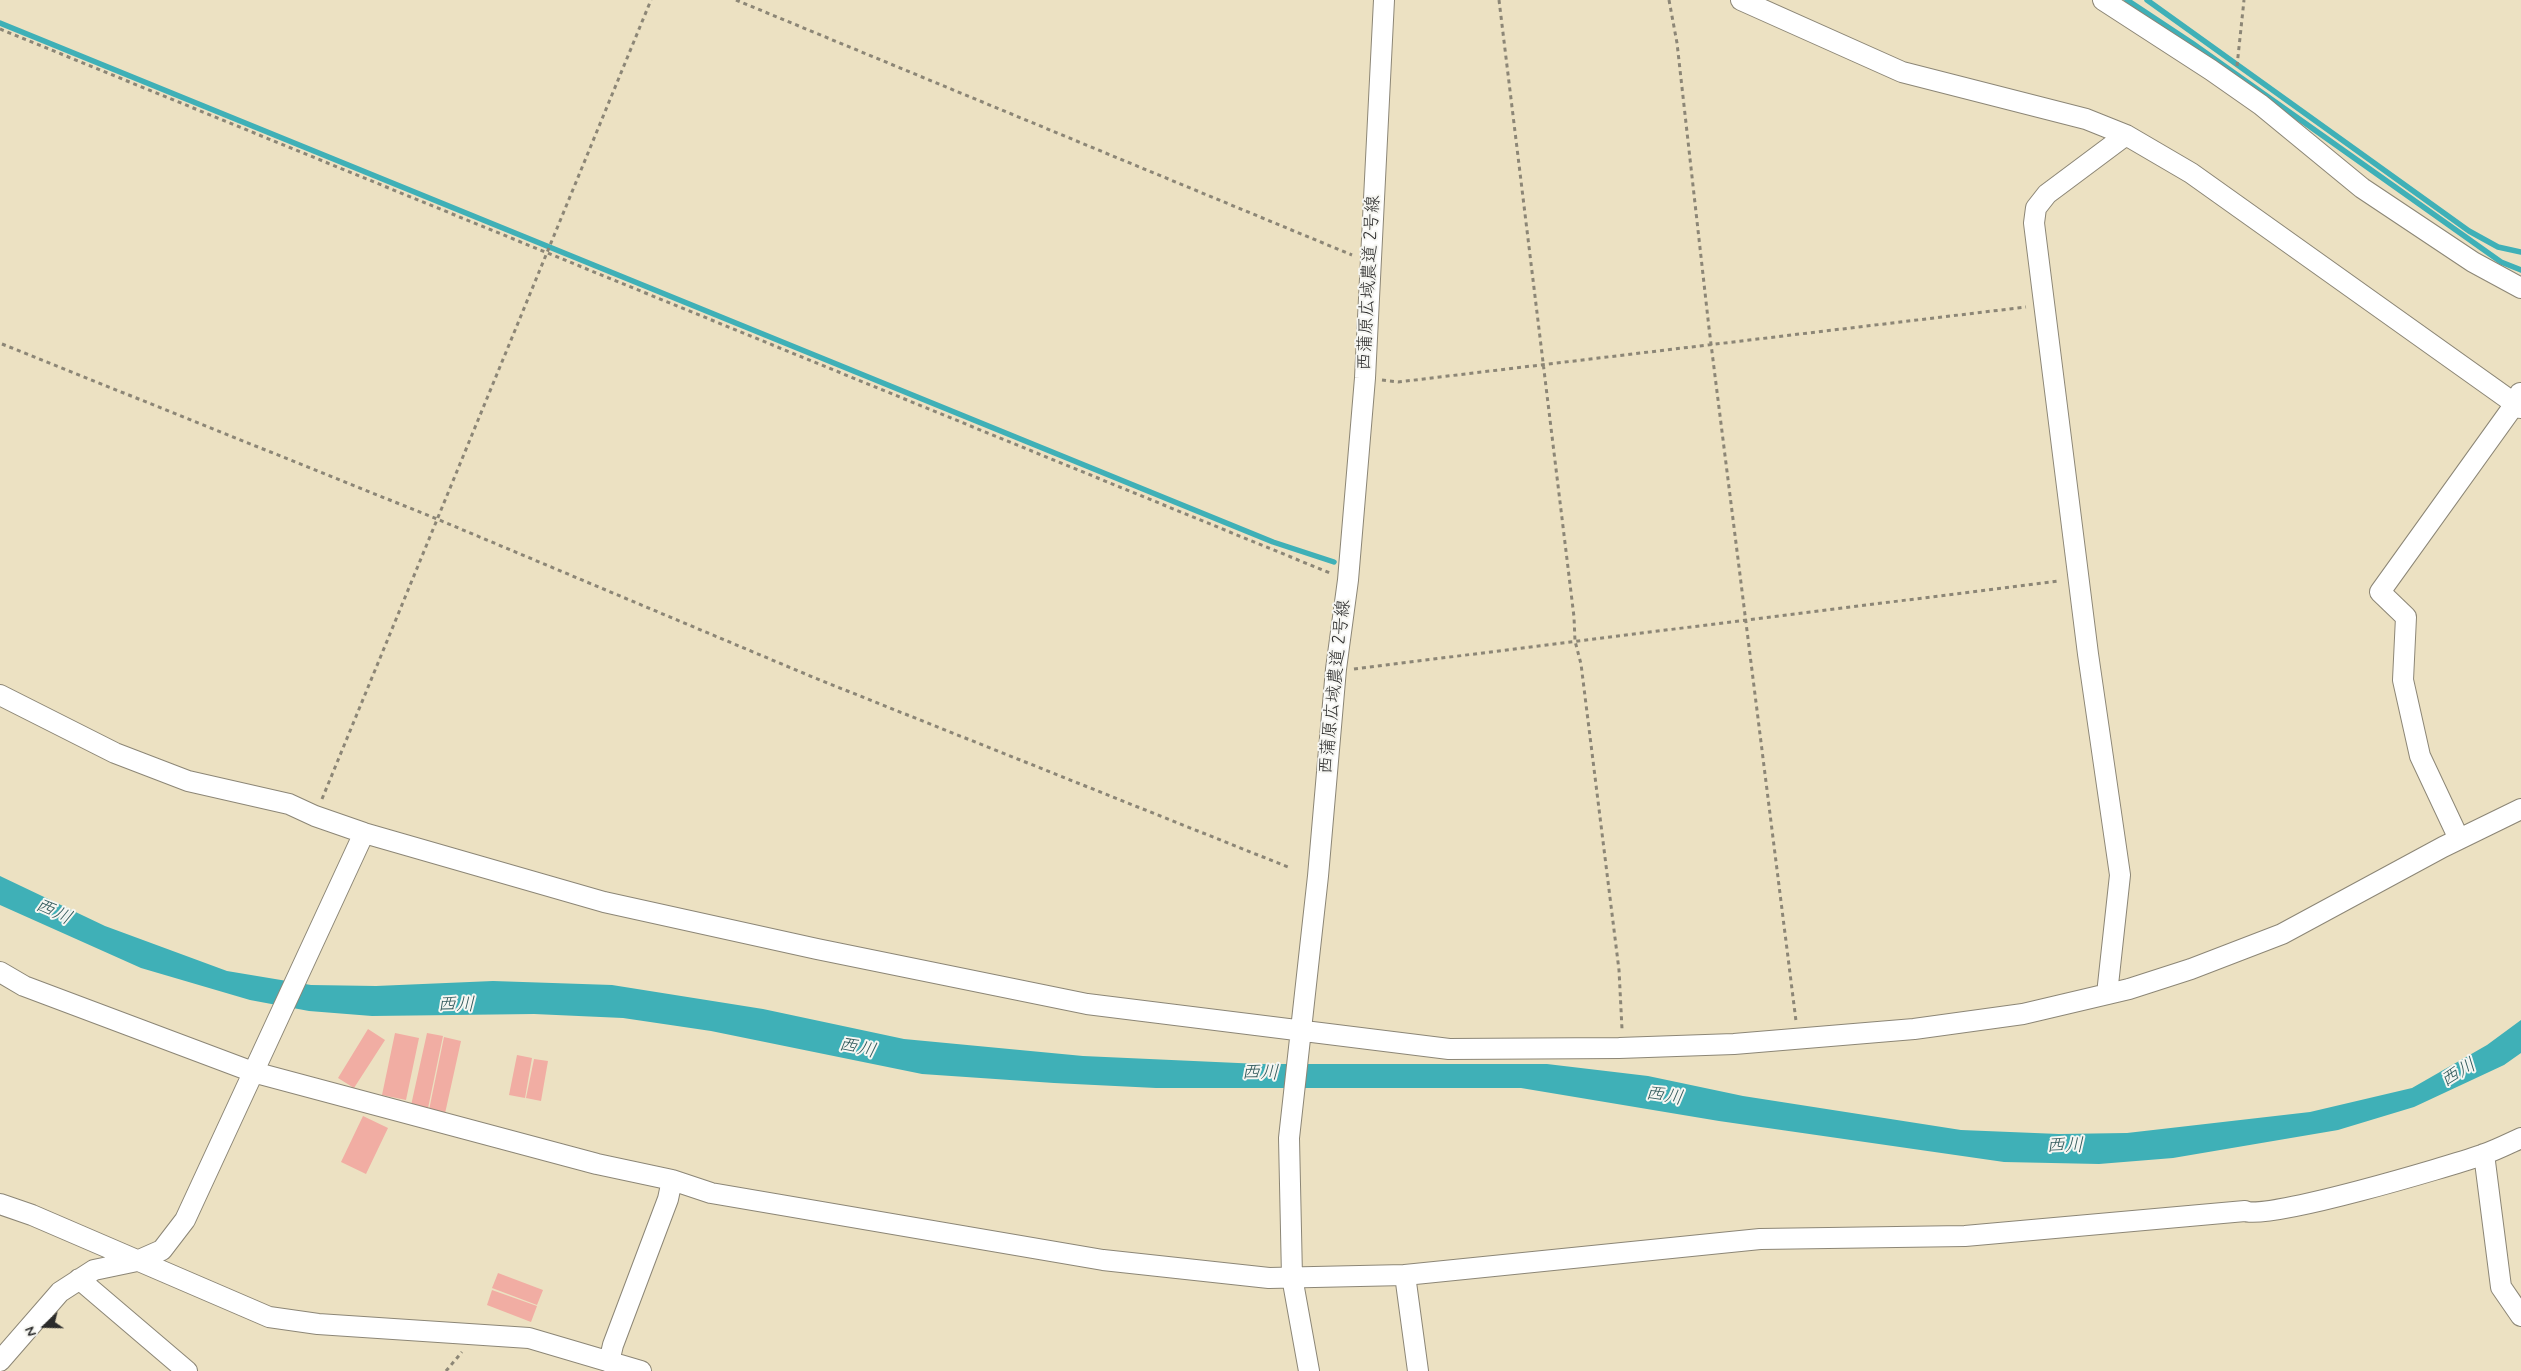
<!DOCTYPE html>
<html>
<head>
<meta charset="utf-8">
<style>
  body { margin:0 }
  #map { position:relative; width:2521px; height:1371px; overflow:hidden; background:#ece1c2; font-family:Mynerve,sans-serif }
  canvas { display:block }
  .north { position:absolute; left:20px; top:1301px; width:50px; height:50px; -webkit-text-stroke:4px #f6f6f2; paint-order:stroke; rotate:249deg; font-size:14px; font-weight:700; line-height:20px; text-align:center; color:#2b2b2b }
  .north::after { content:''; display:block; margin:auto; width:18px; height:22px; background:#2b2b2b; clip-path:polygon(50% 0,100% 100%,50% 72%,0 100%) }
</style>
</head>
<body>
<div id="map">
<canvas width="2521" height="1371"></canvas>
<div class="north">N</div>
</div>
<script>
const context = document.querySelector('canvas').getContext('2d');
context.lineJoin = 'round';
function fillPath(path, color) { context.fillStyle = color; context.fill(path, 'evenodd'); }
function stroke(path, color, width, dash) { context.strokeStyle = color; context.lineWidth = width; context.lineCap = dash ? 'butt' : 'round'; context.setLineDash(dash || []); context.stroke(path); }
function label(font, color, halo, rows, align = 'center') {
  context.font = font + ' Mynerve,"Klee One",sans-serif'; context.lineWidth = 4; context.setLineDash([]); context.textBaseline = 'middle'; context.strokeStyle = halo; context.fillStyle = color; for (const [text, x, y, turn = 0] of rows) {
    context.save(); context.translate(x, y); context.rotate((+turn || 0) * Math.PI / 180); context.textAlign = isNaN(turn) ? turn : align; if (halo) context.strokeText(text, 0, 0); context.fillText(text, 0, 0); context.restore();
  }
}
fillPath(new Path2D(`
  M0 876 105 926 227 971 311 985 376 986 493 981 612 985 763 1009 904 1039 1083 1056 1260 1064H1547L1648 1076 1743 1096 1961 1130 2059 1134 2127 1133 2310 1112 2412 1088 2487 1045 2521 1020V1053L2504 1065 2414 1107 2338 1130 2173 1158 2099 1164 2004 1162 1719 1121 1521 1088H1156L1054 1083 922 1074 711 1031 623 1018 534 1014 372 1016 309 1011 250 1000 141 968 0 905Z`), '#3fb0b7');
stroke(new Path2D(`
  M2127 0 2192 43 2501 262 2521 270
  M2147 0 2469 231 2498 247 2521 252
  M0 23 1273 542 1334 562`), '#3fb0b7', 5.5);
fillPath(new Path2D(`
  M368 1029 385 1040 354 1088 338 1078Z
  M395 1033 419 1038 406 1100 382 1095Z
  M427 1033 443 1036 427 1113 410 1110Z
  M444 1037 461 1041 444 1118 428 1115Z
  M517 1055 532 1058 525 1098 509 1095Z
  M534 1059 548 1061 541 1101 526 1098Z
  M363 1116 388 1128 366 1174 341 1162Z
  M498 1273 543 1290 537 1305 492 1288Z
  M492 1290 537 1306 531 1322 487 1305Z`), '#f1ada3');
const minor = new Path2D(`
  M1741 0 1902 72 2086 119 2126 135 2191 173 2521 408
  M2103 0 2211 70 2261 105 2362 188 2473 262 2521 288
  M0 695 115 753 188 781 289 804 315 816 364 833 604 902 817 949 1087 1004 1449 1049 1619 1048 1734 1044 1914 1029 2023 1014 2129 989 2191 969 2282 934 2443 847 2521 809
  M2459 839 2420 756 2403 680 2406 617 2380 592 2515 404 2520 393
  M0 972 24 986 253 1072 597 1164 672 1180 711 1193 1103 1260 1269 1278 1405 1275 1760 1239 1965 1236 2245 1211C2266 1221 2450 1166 2482 1155 2496 1150 2508 1144 2521 1138
  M2107 994 2120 875 2088 654 2034 223 2036 208 2047 194 2126 135
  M2484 1154 2501 1287 2521 1316
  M0 1204 32 1215 269 1317 318 1324 529 1338 641 1371
  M1405 1275 1418 1371
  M79 1279 187 1371
  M0 1361 60 1292 94 1270 137 1261 162 1250 185 1220 364 833
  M609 1362 613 1345 668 1199 672 1180
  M1309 1371 1292 1277 1289 1138 1318 876 1336 669 1348 580 1365 378 1384 0`);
stroke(minor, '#8c8676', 22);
stroke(new Path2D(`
  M736 0 1352 255
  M1499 0 1574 617 1575 641 1581 664 1619 970 1622 1029
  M1669 0 1677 43 1709 328 1796 1021
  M0 29 1330 573
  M2237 66 2244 0
  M2 344 437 519 815 678 1288 867
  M1382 380 1398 382 2026 307
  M1354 669 2059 581
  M322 799 651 0
  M446 1371 462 1352`), '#8c8676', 3, [4, 4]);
stroke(minor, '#fff', 20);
label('18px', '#2b2b2b', '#f6f6f2', [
  ["西蒲原広域農道 2号線",1370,283,-87],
  ["西蒲原広域農道 2号線",1336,687,-84]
]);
label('italic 19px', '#325a5c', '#f6f6f2', [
  ["西川",53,913,25],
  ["西川",456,1006],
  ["西川",857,1049,12],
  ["西川",1260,1074,1],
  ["西川",2459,1074,-31],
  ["西川",1664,1097,9],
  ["西川",2065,1147,-1]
]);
</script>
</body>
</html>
